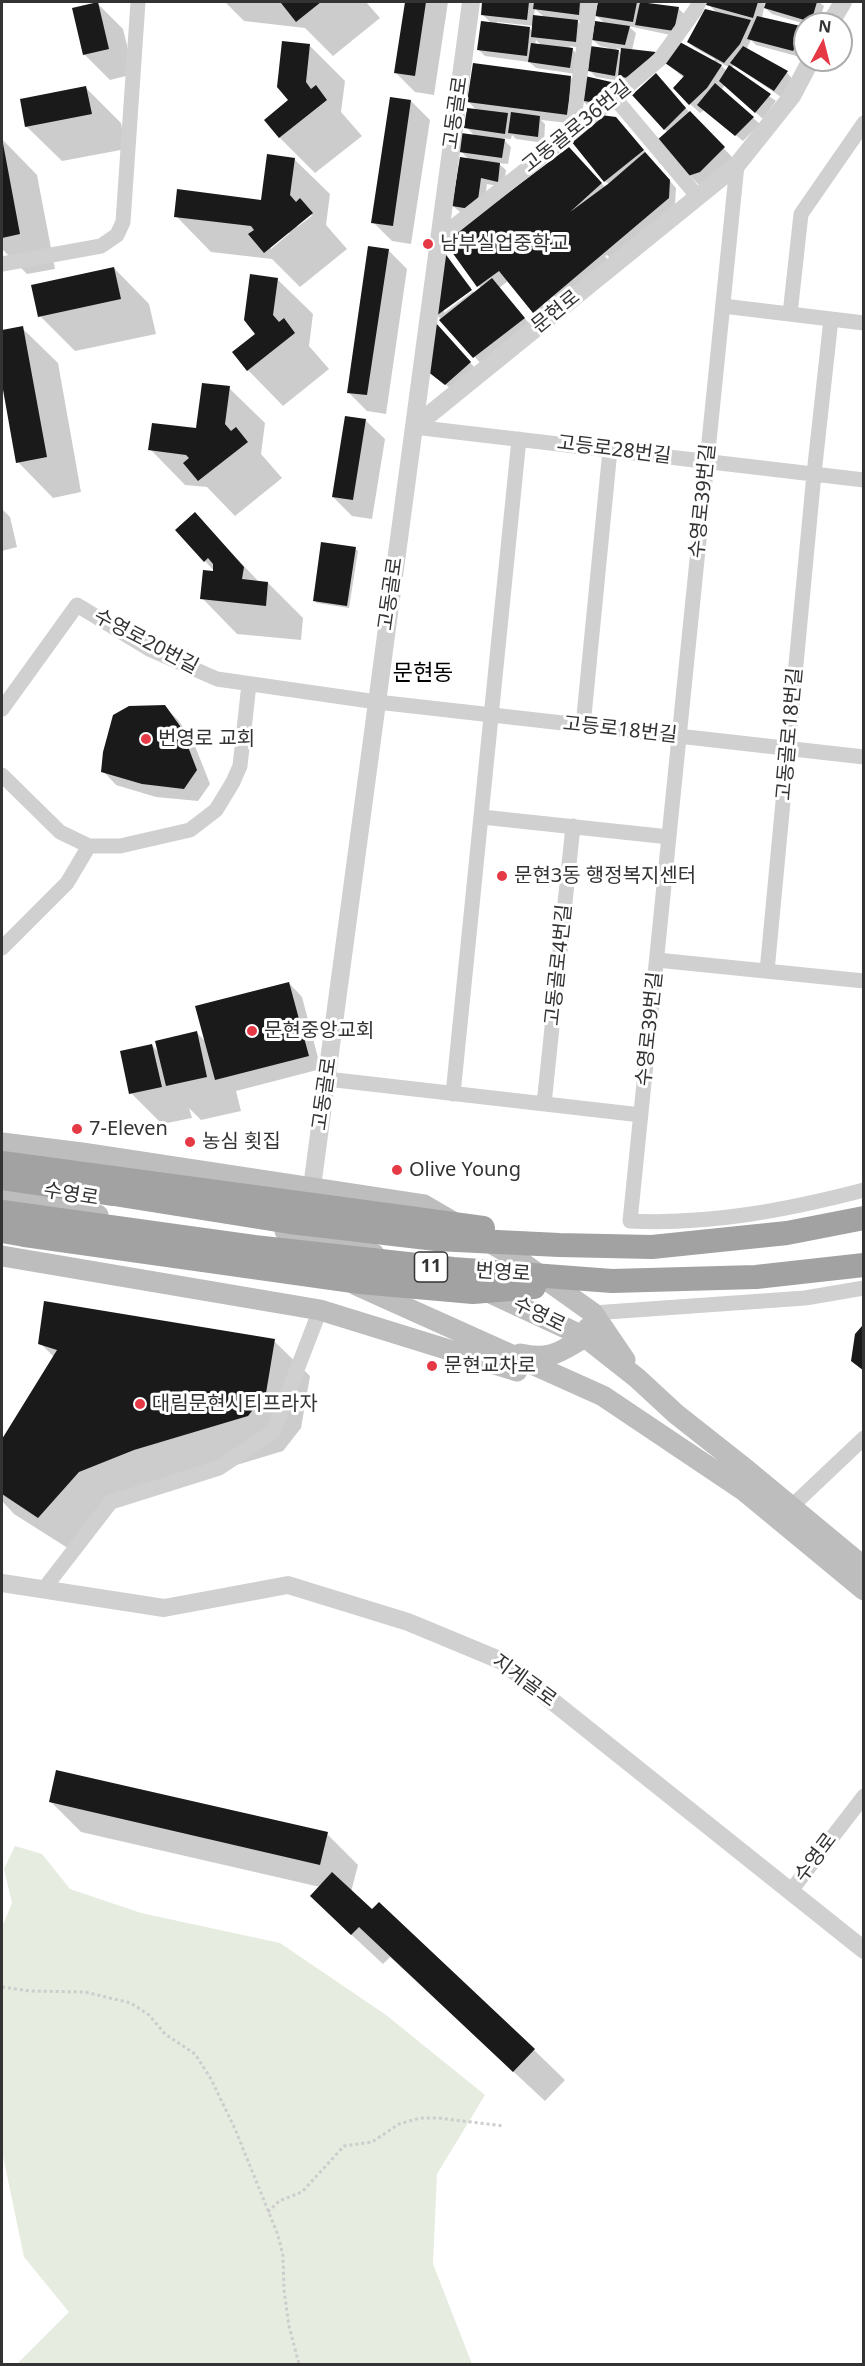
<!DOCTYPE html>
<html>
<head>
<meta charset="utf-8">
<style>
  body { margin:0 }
  #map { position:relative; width:865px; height:2366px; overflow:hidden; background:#fff; font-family:"Noto Sans",sans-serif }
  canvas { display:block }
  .frame { position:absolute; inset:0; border:3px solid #333; pointer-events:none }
  .north { position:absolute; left:793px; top:12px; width:60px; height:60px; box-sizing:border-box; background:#fff; border:2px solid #adadad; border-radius:50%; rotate:7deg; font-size:16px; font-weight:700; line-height:24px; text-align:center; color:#333 }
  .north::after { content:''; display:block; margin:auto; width:21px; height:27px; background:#e63946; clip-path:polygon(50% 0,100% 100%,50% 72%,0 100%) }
</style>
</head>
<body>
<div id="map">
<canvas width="865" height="2366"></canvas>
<div class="frame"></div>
<div class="north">N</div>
</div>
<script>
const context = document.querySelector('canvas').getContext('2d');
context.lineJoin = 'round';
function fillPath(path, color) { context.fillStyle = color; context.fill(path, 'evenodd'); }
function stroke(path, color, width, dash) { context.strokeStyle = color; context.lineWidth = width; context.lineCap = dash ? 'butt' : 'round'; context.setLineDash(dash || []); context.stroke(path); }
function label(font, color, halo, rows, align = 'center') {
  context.font = font + ' "Noto Sans","Noto Sans KR",sans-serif'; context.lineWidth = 6; context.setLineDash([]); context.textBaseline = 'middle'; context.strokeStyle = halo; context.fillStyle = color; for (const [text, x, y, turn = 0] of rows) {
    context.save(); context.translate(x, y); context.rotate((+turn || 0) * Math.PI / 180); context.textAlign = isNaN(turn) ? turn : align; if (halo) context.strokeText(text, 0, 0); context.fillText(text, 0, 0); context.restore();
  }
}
fillPath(new Path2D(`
  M15 1846 42 1854 70 1889 141 1913 280 1943 386 2015 485 2095 437 2174 433 2264 472 2364H17L69 2312 24 2257 2 2151V1927L12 1903 4 1869Z`), '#e6ecdf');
fillPath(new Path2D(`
  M225 2H366L380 18 333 56 305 28 244 21Z
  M406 2H448L434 95 415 92 396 73Z
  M484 2H587L585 21 576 20 584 28 582 48 569 46 579 56 576 74 536 68 529 62 485 56 478 49 492 24 482 14ZM535 9 544 17 534 16ZM497 22 534 26 533 32 530 29 497 25ZM536 40 542 46 535 45Z
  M599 2H637L641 5 678 8 685 15 680 37 628 26 636 33 632 50 656 54 626 83 622 79 621 81 596 77 589 70 609 48 600 46 593 40 605 24 597 16ZM616 48 623 50 622 55Z
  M709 2H765L762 18 805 28V46L800 57 756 45 751 40 746 50 787 73 793 79 781 97 734 65 731 69 776 101 763 119 725 85 721 90 760 124 743 141 704 110 700 113 690 104 684 78 666 63 713 62 715 59 695 48 688 42 717 13 708 4ZM716 61 729 67 727 71Z
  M768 2H819L824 6 818 24H805L772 14 765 8Z
  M97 3 123 29 134 74 110 80 84 54Z
  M310 46 345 81 341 112 362 136 315 173 280 138 266 120 290 101Z
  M570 77 581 87 620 85 602 109 588 106 580 98 578 124 541 120 545 124 544 143 516 139 512 135 511 139 502 138 511 147 508 164 498 163 506 170 504 187 487 184 484 206 477 214 460 212 453 206 469 160 461 151 475 136 466 127 477 111 469 102Z
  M663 81 690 113 733 158 699 185 689 175 668 133 634 95Z
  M86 88 121 123 126 149 62 161 26 126Z
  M411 101 430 120 411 244 392 241 373 222Z
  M626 129 676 188 675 204 615 263 607 255 605 256 609 261 544 322 508 281 499 288 534 329 484 367 438 316 445 255 471 288 444 309V313L473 291 475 294 481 289 478 284 569 149 606 188 610 185 605 181Z
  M2 139 37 175 55 269 27 274 2 249Z
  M294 159 330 194 326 225 347 249 300 287 272 259 211 252 176 216 262 201ZM310 213 312 216 297 227V223ZM285 233H290L271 249 269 246Z
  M388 250 407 269 386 414 367 411 348 392Z
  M114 268 149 304 156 334 75 351 40 316Z
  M277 279 313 314 309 346 329 369 283 406 248 370 234 353 257 334Z
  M22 328 58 363 81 492 53 498 18 462 2 375V331Z
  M442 332 476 369 451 389 433 374Z
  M229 388 265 423 261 454 282 478 235 516 207 487 185 485 150 449 197 430Z
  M365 420 385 439 372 519 352 516 333 497Z
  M2 509 10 517 17 547 2 551Z
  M195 514 259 582 268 583 303 618 301 640 237 634 202 598 216 573 205 561Z
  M355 549 358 551 349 608 317 603 314 601Z
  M164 706 178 720 193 741 210 784 198 801 156 797 116 785 103 771Z
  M289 983 302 997 321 1069 236 1091 241 1111 201 1120 189 1108 192 1118 162 1124 131 1093 152 1045 159 1053 196 1032 207 1043Z
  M274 1341 310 1376 301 1428 283 1451 170 1485 114 1507 74 1552 14 1514 2 1501V1442L54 1357 40 1343Z
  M50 1801 327 1834 358 1865 351 1892 534 2050 565 2080 545 2101 390 1957 383 1964 342 1926 320 1887 81 1832Z`), '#0003');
fillPath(new Path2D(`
  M98 2 109 49 83 55 72 8Z
  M284 2H321L296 22 281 3Z
  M405 2H426L415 76 394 73Z
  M482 2H529L527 20 481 15Z
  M534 2H580L579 15 533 9Z
  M598 2H637L633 22 595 16Z
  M640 2 679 7 674 31 635 25Z
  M707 2H758L753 18 706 5Z
  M766 2H817L811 22 764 8Z
  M705 9 751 20 740 44 724 63 687 42Z
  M533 15 578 20 576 42 531 37Z
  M757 16 805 27 793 51 747 39Z
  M481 21 530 27 527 56 477 50Z
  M595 21 630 26 625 45 592 40Z
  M282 41 310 44 306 82 311 89 316 85 327 100 279 138 264 120 288 100 277 87Z
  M678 41 722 65 707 88 689 105 673 88 684 76 665 63Z
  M531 43 573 48 570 68 528 62Z
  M590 46 619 50 615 76 588 71Z
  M743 46 788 71 774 91 730 63Z
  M621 48 656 52 630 78 618 77Z
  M473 63 571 76 568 115 467 102Z
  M729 65 771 94 755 113 719 81Z
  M656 73 686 108 664 130 632 95Z
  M585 76 620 84 595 103 579 100Z
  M715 83 754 117 735 136 697 105Z
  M86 86 92 114 25 127 20 99Z
  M390 97 411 100 393 226 371 223Z
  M467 108 508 113 505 134 464 128Z
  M690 111 725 147 700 172 688 176 656 141Z
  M511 112 540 116 538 137 508 133Z
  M601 115 616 117 644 150 604 182 571 141Z
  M461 133 505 139 502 158 459 152Z
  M2 138 20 234 2 238Z
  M569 147 602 183 570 212 608 184 645 152 670 180 669 198 533 313 499 271 477 287 444 241Z
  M267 154 295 158 290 195 296 202 300 198 313 213 264 253 248 234 254 230 251 226 174 217 177 189 261 200Z
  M460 157 500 163 498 182 481 178 478 200 470 209 452 206Z
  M368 246 389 249 367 395 347 393Z
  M444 252 472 290 436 316Z
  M114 267 121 299 38 317 31 285Z
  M250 274 278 278 273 315 279 322 284 318 295 333 247 371 232 352 255 334 244 320Z
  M492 278 525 318 473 358 439 320Z
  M436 323 471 362 445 385 427 371Z
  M23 326 47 457 16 463 2 384V330Z
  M202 383 230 386 225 424 231 431 236 427 248 442 198 481 183 463 189 458 186 455 148 450 152 423 196 428Z
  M345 416 366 419 353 500 332 497Z
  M195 512 244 567 242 579 268 582 266 606 200 599 203 570 213 571V564L208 558 204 562 175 530Z
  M321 542 356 547 347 606 313 601Z
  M165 705 180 726 197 770 184 789 142 784 101 772 103 752 113 715 129 706Z
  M289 982 309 1056 215 1080 195 1006Z
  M197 1031 207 1077 166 1086 155 1041Z
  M152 1044 162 1087 129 1094 120 1051Z
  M44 1301 275 1339 266 1393 248 1416 134 1450 79 1472 38 1518 2 1494V1439L57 1350 38 1344Z
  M862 1326H864V1371L851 1361 855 1334Z
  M56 1770 328 1832 320 1865 49 1802Z
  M332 1872 372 1909 379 1902 535 2049 513 2072 359 1927 351 1935 310 1896Z`), '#1a1a1a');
stroke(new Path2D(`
  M2 1987 30 1991 85 1992 131 2003 149 2015 165 2034 195 2054 211 2079 235 2129 278 2235 283 2256 284 2290 289 2326 299 2364
  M268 2212 279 2201 302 2192 344 2146 372 2142 399 2124 420 2118H438L504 2126`), '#cdcdcd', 3, [3, 3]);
stroke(new Path2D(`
  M614 97 698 197
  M572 133 590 2
  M737 165 630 1221C709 1225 787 1210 864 1190
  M439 238 572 133 660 59 696 9 699 2
  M2 264 101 246 117 235 123 222 138 2
  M723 306 864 323
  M790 314 801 214 864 123
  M414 427 864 480
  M2 709 77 605 151 650 217 679 377 702 864 757
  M583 726 610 450
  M2 775 60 832 89 846
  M482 817 669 837
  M2 948 67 883 89 846H120L190 830 216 810 233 782 240 766 249 684
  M657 960 864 981
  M767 971 814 474 831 319
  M327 1079 641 1115
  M453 1094 519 439
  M544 1104 573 826
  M593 1313 805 1298 864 1288
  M791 1507 864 1438
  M43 1590 111 1502 219 1468 273 1432 320 1310
  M790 1892 864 1796`), '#d0d0d0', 15);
stroke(new Path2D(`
  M830 24 843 2
  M414 427 737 165 792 96 811 60
  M312 1187 471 2
  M2 1583 164 1608 288 1585 408 1622 502 1661 864 1950`), '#d0d0d0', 18);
stroke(new Path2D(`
  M2 1143 82 1153 424 1205 455 1223
  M2 1198 98 1215
  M285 1231 335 1241 374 1254
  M487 1241 513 1256 593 1313 625 1360
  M2 1256 320 1310 517 1371
  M356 1285 603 1396 743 1490 864 1590
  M486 1291 585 1337 637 1378 676 1414 747 1470 864 1567
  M520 1354C550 1361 560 1352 585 1337L588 1328`), '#bdbdbd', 21);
stroke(new Path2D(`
  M2 1178 114 1194
  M2 1231 25 1235`), '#a2a2a2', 24);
stroke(new Path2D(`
  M2 1163 483 1228
  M114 1194 290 1222 436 1239 559 1245 652 1247 787 1233 864 1218
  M2 1212 254 1247 453 1269 612 1281 756 1277 864 1265
  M25 1235 360 1282 473 1292 534 1287`), '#a2a2a2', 24);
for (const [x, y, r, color] of [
  [428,244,6,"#e63946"],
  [146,739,6,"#e63946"],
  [502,876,6,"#e63946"],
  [252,1031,6,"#e63946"],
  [77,1129,6,"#e63946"],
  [190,1142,6,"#e63946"],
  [397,1170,6,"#e63946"],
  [432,1366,6,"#e63946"],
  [140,1404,6,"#e63946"]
]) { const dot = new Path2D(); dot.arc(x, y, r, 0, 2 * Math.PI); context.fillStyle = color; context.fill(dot); stroke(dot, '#fff', 2); }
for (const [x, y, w] of [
  [431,1267,33]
]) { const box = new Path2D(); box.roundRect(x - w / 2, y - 15, w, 30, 4.5); context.fillStyle = '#fff'; context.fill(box); stroke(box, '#333', 1.5); }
label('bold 18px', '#333', null, [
  ["11",431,1267]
]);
label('20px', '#333', '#fff', [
  ["고동골로",456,113,-82],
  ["고동골로36번길",577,127,-39],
  ["문현로",556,312,-39],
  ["고등로28번길",614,450,7],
  ["수영로39번길",703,501,-84],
  ["고동골로",391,594,-82],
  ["수영로20번길",146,642,28],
  ["고등로18번길",620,730,6],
  ["고동골로18번길",790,734,-85],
  ["고동골로4번길",559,965,-84],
  ["수영로39번길",650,1029,-84],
  ["고동골로",325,1094,-82],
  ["수영로",71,1195,9],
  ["번영로",503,1273,4],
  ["수영로",539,1315,26],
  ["지게골로",524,1681,36],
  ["수영로",816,1858,-53]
]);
label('20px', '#333', '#fff', [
  ["남부실업중학교",440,244],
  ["번영로 교회",158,739],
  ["문현3동 행정복지센터",514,876],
  ["문현중앙교회",264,1031],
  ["7-Eleven",89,1129],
  ["농심 횟집",202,1142],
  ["Olive Young",409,1170],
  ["문현교차로",444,1366],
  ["대림문현시티프라자",152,1404]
], 'left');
label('22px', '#000', '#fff', [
  ["문현동",423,674]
]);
</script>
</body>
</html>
